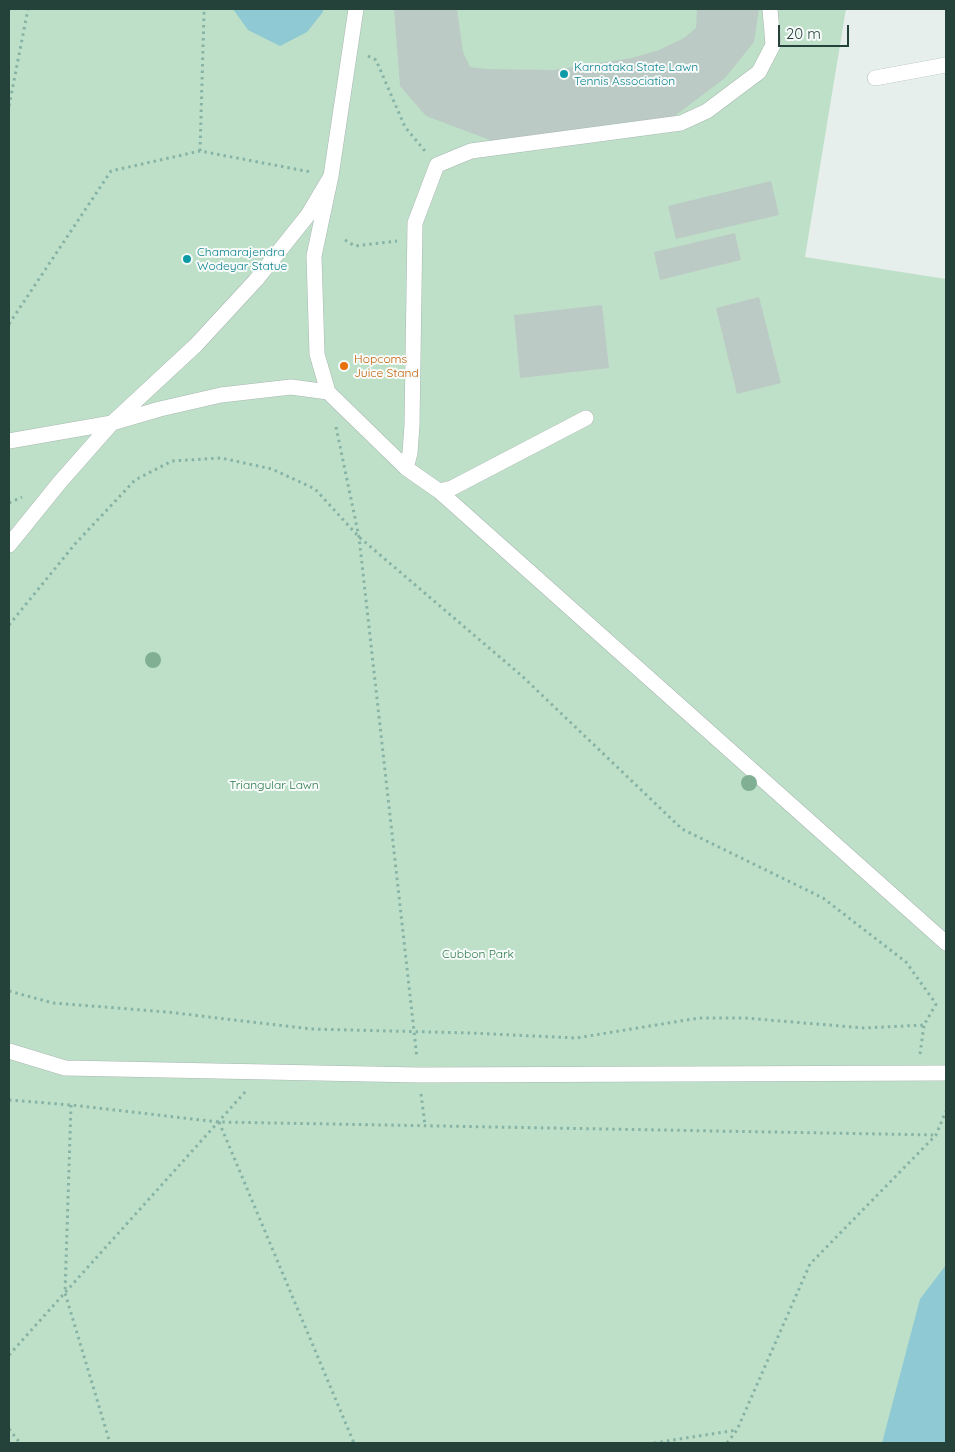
<!DOCTYPE html>
<html>
<head>
<meta charset="utf-8">
<style>
  body { margin:0 }
  #map { position:relative; width:955px; height:1452px; overflow:hidden; background:#e6efeb; font-family:Quicksand,sans-serif }
  canvas { display:block }
  .frame { position:absolute; inset:0; border:10px solid #24423a; pointer-events:none }
  .scale { position:absolute; left:778px; top:25px; width:71px; height:22px; box-sizing:border-box; border:2px solid #24423a; border-top:0; padding-left:6px; font-size:15px; line-height:18px; white-space:nowrap; color:#24423a; -webkit-text-stroke:4px #f7fbf9; paint-order:stroke }
</style>
</head>
<body>
<div id="map">
<canvas width="955" height="1452"></canvas>
<div class="frame"></div>
<div class="scale">20 m</div>
</div>
<script>
const context = document.querySelector('canvas').getContext('2d');
context.lineJoin = 'round';
function fillPath(path, color) { context.fillStyle = color; context.fill(path, 'evenodd'); }
function stroke(path, color, width, dash) { context.strokeStyle = color; context.lineWidth = width; context.lineCap = dash ? 'butt' : 'round'; context.setLineDash(dash || []); context.stroke(path); }
function label(font, color, halo, rows, align = 'center') {
  context.font = font + ' Quicksand,sans-serif'; context.lineWidth = 4; context.setLineDash([]); context.textBaseline = 'middle'; context.strokeStyle = halo; context.fillStyle = color; for (const [text, x, y, turn = 0] of rows) {
    context.save(); context.translate(x, y); context.rotate((+turn || 0) * Math.PI / 180); context.textAlign = isNaN(turn) ? turn : align; if (halo) context.strokeText(text, 0, 0); context.fillText(text, 0, 0); context.restore();
  }
}
fillPath(new Path2D(`
  M9 9H846L805 257 946 279V1443H9Z`), '#bfe0c8');
fillPath(new Path2D(`
  M233 9H323V12L307 32 280 46 248 30Z
  M946 1265V1443H882L920 1299Z`), '#8ec9d4');
fillPath(new Path2D(`
  M394 9H457L463 52 470 67 486 69 554 70 632 58 659 50 684 38 696 28 697 9H759L754 42 725 78 668 121 498 143 426 116 400 86Z
  M771 181 779 215 676 239 668 206Z
  M735 233 741 260 660 280 654 252Z
  M759 297 781 383 737 394 716 308Z
  M602 305 609 368 520 378 514 315Z`), '#bbcac4');
const minor = new Path2D(`
  M875 78 946 65
  M328 392 317 354 314 256 331 176 356 9
  M9 441 112 423 160 409 221 395 291 387 328 392 406 468 439 491 946 943
  M406 468 410 453 412 425 415 223 437 165 471 151 681 123 707 111 759 72 773 45 770 9
  M439 491 452 488 586 418
  M9 545 60 482 112 423 196 345 256 280 308 215 331 176
  M9 1051 65 1068 419 1075 946 1073`);
stroke(minor, '#a8b8b2', 16);
stroke(new Path2D(`
  M368 56 376 60 405 127 425 151
  M9 106 28 9
  M200 151 204 13 202 9
  M345 240 355 246 397 241
  M9 324 111 171 200 151 311 172
  M336 427 359 537 417 1058
  M9 503 22 497
  M9 625 75 544 135 480 172 461 221 458 272 469 315 489 359 537 522 676 682 829 823 898 906 962 936 1004 924 1025 864 1028 745 1018H699L576 1038 470 1033 311 1029 167 1012 53 1003 9 991
  M920 1054 924 1025
  M421 1094 425 1125
  M9 1100 71 1105 219 1122 936 1135
  M71 1105 65 1293 110 1443
  M219 1122 354 1443
  M9 1355 246 1091
  M9 1429 20 1443
  M654 1443 737 1430
  M727 1443 737 1430 810 1264 936 1135 946 1111`), '#86b3a5', 3, [2.5, 4]);
stroke(minor, '#fff', 15);
context.fillStyle = '#80af93';
for (const [x, y] of [
  [153,660],
  [749,783]
]) { context.beginPath(); context.arc(x, y, 8, 0, 2 * Math.PI); context.fill(); }
for (const [x, y, r, color] of [
  [564,74,5,"#0f9aa8"],
  [187,259,5,"#0f9aa8"],
  [344,366,5,"#e8710a"]
]) { const dot = new Path2D(); dot.arc(x, y, r, 0, 2 * Math.PI); context.fillStyle = color; context.fill(dot); stroke(dot, '#f7fbf9', 2); }
label('12px', '#0d838f', '#f7fbf9', [
  ["Karnataka State Lawn",574,67],
  ["Tennis Association",574,81],
  ["Chamarajendra",197,252],
  ["Wodeyar Statue",197,266]
], 'left');
label('12px', '#c56008', '#f7fbf9', [
  ["Hopcoms",354,359],
  ["Juice Stand",354,373]
], 'left');
label('12px', '#2d7a4b', '#f7fbf9', [
  ["Triangular Lawn",274,785],
  ["Cubbon Park",478,954]
]);
</script>
</body>
</html>
